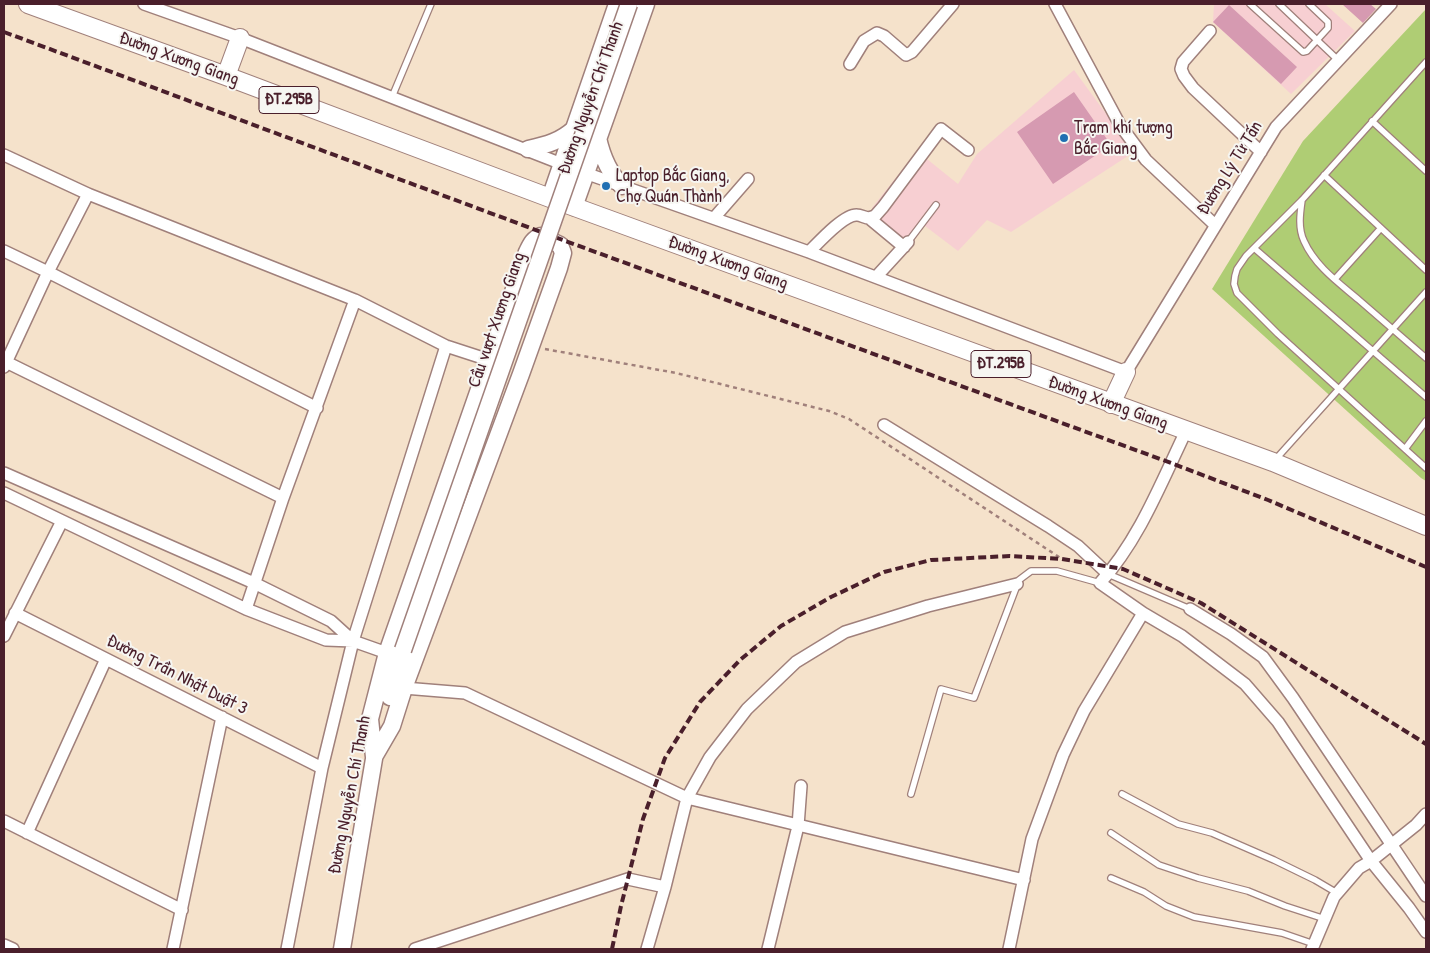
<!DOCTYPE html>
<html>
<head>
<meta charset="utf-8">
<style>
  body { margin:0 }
  #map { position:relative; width:1430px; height:953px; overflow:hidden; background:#f5e2cb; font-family:"Patrick Hand",sans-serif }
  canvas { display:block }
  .frame { position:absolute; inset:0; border:5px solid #4a1f2b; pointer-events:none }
</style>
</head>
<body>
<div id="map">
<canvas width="1430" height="953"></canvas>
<div class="frame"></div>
</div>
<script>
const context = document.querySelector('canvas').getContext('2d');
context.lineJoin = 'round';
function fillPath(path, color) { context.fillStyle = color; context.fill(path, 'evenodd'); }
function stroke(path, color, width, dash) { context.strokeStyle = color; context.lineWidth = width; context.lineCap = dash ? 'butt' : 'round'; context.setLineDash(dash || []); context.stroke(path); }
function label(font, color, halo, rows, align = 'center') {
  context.font = font + ' "Patrick Hand",sans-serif'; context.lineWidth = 4; context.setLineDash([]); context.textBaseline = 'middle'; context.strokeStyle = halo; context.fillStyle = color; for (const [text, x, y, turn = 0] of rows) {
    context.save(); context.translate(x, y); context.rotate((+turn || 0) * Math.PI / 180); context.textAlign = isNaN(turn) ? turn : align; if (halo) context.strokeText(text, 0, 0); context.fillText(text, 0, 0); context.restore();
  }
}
fillPath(new Path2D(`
  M1214 4H1325L1355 31 1291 94 1213 22Z
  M1074 70 1134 152 1011 232 987 220 958 251 925 226 907 246 875 221 872 208 917 151 958 184 977 154Z`), '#f7cfd2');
fillPath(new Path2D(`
  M1426 9V481L1421 478 1212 289 1303 141Z`), '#afcd74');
fillPath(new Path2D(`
  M1342 4H1370L1376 9 1363 23Z
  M1229 5 1297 67 1281 84 1213 22Z
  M1074 92 1111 145 1053 184 1017 132Z`), '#d69ab1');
const lane = new Path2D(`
  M1250 4 1303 52 1307 51 1328 28V22L1309 4
  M1279 4 1339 61
  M1426 62 1302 200 1246 256 1237 269 1235 276 1234 284 1237 293 1278 334 1426 468
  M392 97 431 4
  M1372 121 1426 171
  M1324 175 1426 270
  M1302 200C1300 214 1298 228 1304 241 1315 266 1339 283 1359 300 1381 319 1404 339 1426 358
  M908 242 936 205
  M1254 248 1426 397
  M1335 279 1381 228
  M1405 449 1426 421
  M1275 460 1426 292
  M1108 574 1190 609
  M911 794 941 689 974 698 1019 580 1031 571H1057L1100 583
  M1122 794 1178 824 1212 833 1274 860 1315 880 1337 893
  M1111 833 1159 865 1198 878 1248 891 1285 906 1325 919
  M1111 878 1144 892 1166 906 1194 917 1282 933 1314 944`);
const street = new Path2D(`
  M144 4 240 38 585 173 809 252 1126 372 1276 127 1391 4
  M1055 4 1120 125 1146 160 1215 225
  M1210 31 1183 62 1181 69 1184 76 1193 88 1261 152
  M850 64 864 41 877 33 884 36 906 55 912 52 953 4
  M4 155 88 194 355 300 446 346 489 360
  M714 218 748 179
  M869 218 904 247
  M4 251 48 272 317 408
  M809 252C818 243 844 214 857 215 861 215 865 218 869 218L875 216 883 207 941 129 968 150
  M876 277 908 242
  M4 361 283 498
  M4 367 48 272 88 194
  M884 425 1048 526 1078 546 1108 574
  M1186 431C1161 483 1139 540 1100 583L1143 613 1182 636 1245 684 1278 722 1371 861 1409 908 1426 932
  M4 473 254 583 331 621 353 641
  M4 493 246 609 326 640 353 641 387 653
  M246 609 283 498 355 300
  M1190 609 1231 634 1263 657 1293 698 1426 896
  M15 613 322 768
  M4 636 62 521
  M404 688 465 693 687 798 1024 880
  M4 821 182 910
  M27 833 106 659
  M665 887 687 798 710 757 747 709 796 662 845 632 928 606 1017 584
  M4 945 13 949
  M173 949 222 717
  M287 949 322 768 353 641 446 346
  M415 949 628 879 665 887 647 949
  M768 949 798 826 801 786
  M1009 949 1032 839 1063 755 1084 711 1143 613
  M1312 949 1334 897 1359 868 1371 861 1416 825 1426 814`);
const secondary = new Path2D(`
  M598 138C602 156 608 172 622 186
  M528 149C547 145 561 141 575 128
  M550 198 617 4
  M574 207 646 4
  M541 236 560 245 563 253 559 268 521 374 404 688 392 726 374 757 370 719 387 653 527 252C531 244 533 239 541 236Z
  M390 697 403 650
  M342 949 376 747`);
const primary = new Path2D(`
  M28 4 226 76 550 198 1273 462 1426 526
  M226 76 240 38
  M1111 404 1126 372`);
stroke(lane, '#a0807b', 8);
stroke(street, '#a0807b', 14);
stroke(secondary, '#a0807b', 19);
stroke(primary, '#a0807b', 20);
stroke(new Path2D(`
  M545 349 676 373 829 411 849 419 1062 559`), '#a0807b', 2.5, [4, 4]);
stroke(lane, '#fff', 5.5);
stroke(street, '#fff', 11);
stroke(secondary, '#fff', 16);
stroke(primary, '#fff', 18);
stroke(new Path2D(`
  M4 32 552 236 1171 463 1268 500 1426 567
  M612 949 621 906 643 819 665 758 700 702 740 660 781 626 831 597 884 572 931 560 1010 556 1062 559 1123 569 1201 603 1426 744`), '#4a1f2b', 4, [8, 4]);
const secondaryBridge = new Path2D(`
  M403 650 629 4`);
stroke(secondaryBridge, '#a0807b', 19, []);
stroke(secondaryBridge, '#fff', 16);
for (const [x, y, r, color] of [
  [1064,138,5,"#1f6fb2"],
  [606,186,5,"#1f6fb2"]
]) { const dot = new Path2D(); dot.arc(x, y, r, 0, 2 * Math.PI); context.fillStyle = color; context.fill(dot); stroke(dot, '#f6f6f2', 2); }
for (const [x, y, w] of [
  [289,100,60],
  [1001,364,60]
]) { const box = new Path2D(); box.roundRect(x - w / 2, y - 13.5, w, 27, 4); context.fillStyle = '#f6f6f2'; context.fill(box); stroke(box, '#4a1f2b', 1); }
label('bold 16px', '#4a1f2b', null, [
  ["ĐT.295B",289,100],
  ["ĐT.295B",1001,364]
]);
label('18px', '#4a1f2b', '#f6f6f2', [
  ["Đường Xương Giang",179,59,20],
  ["Đường Nguyễn Chí Thanh",591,98,-70],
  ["Đường Lý Tử Tấn",1230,168,-58],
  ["Đường Xương Giang",728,263,20],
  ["Cầu vượt Xương Giang",497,320,-71],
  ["Đường Xương Giang",1108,403,20],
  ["Đường Trần Nhật Duật 3",177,675,27],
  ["Đường Nguyễn Chí Thanh",350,795,-79]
]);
label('18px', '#4a1f2b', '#f6f6f2', [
  ["Trạm khí tượng",1074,128],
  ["Bắc Giang",1074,149],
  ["Laptop Bắc Giang,",616,176],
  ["Chợ Quán Thành",616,197]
], 'left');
</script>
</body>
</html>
